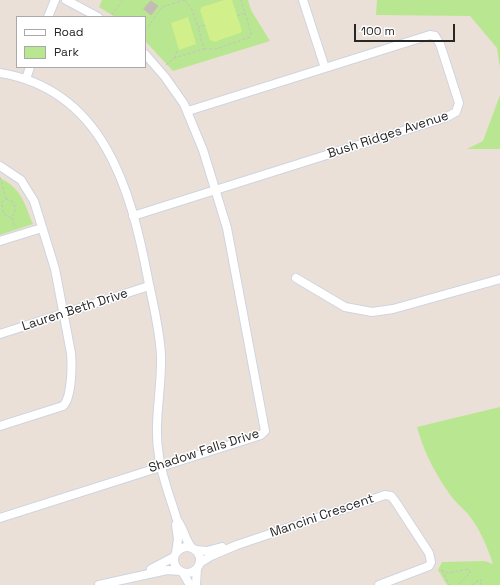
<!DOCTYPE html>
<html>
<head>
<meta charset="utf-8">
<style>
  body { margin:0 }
  #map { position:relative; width:500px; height:585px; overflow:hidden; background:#ebe0d8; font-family:"Space Grotesk",sans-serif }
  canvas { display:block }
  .legend { position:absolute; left:16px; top:16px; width:130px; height:52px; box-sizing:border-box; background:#fff; border:1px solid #a9a9a9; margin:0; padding:5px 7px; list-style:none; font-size:12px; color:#272727 }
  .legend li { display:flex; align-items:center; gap:8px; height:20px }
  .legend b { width:20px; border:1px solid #a9a9a9 }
  .scale { position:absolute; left:354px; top:24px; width:101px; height:18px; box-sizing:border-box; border:2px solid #272727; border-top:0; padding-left:5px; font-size:12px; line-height:14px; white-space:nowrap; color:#272727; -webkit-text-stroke:3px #fff; paint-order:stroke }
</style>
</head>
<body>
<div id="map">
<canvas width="500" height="585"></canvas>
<ul class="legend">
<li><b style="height:5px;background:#fff"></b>Road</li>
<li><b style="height:11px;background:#b9e690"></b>Park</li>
</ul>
<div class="scale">100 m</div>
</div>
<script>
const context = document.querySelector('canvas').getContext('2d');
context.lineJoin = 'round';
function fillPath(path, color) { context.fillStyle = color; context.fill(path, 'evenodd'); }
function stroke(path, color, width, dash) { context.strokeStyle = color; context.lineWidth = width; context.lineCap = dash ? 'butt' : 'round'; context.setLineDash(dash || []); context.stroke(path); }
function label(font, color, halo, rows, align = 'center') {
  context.font = font + ' "Space Grotesk",sans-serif'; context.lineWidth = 3; context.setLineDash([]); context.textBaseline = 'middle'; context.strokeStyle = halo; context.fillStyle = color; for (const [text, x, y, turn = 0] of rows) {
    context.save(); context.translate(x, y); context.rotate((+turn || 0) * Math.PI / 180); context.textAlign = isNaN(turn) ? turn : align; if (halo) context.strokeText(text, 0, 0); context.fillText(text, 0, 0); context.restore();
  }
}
fillPath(new Path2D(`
  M102 0H248L251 10 270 41 173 71 145 41V17H115L99 7Z
  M377 0H500V68L497 48 470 16 376 15Z
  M500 95V149H467L483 141Z
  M0 178C22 189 24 203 33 224L0 235Z
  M500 407V585H447L438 570 442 562 485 561 493 564C487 546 480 529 468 514 463 508 456 503 451 496 436 475 424 453 417 427Z`), '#b9e690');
fillPath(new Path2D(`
  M224 0H232L242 31 240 33 214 42 210 40 200 10 202 7Z
  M188 17 196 44 179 50 171 23Z`), '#d1ef8a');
const building = new Path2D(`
  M151 1 158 6 151 15 144 9Z`);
fillPath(building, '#c2bcb4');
stroke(building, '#c6bcb2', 1);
const minor = new Path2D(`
  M66 0 98 17
  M303 0 325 68
  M48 17 55 0
  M0 73C104 90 131 190 148 279 153 304 160 330 161 356 162 390 153 423 159 456 162 478 171 499 177 520 184 529 185 540 192 548
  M26 79 30 67
  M0 166 21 180 34 201 55 269 71 353C72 365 72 398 63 406L0 426
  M133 216 447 117 456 112 459 103 440 44 435 36 430 35 188 111
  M0 241 42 228
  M296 278 345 307 372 312 393 309 500 279
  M0 334 149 286
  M0 518 261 435 265 431 227 228 203 150 184 104 165 77 145 54
  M176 525 178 539 176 553
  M174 560a13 13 0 1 1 26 0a13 13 0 1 1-26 0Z
  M195 550 207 551 222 547
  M200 563 211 556 237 545 385 495 391 496 395 501 429 553 431 562 429 566 379 585
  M151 569 174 557
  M183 573 190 585
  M99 585 167 570 180 571
  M196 585 197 568`);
stroke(minor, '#cdd4e2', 10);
stroke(new Path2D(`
  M185 0 192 10 198 27 205 25
  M112 15 123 0
  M237 16 245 13 241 0
  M145 31 162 7 184 0
  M204 49H216L250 37 251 33 245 13
  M174 58 178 50
  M166 65 174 58 204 49 198 27
  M0 177 6 199
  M6 199 13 202C16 209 16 212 11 218L3 213 2 202Z
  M12 218 15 228
  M441 570 448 573 469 569 470 573 458 585
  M442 570 449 585
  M472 585 480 579 482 581 480 585`), '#c3c3c3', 1, [3, 2]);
stroke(minor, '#fff', 8);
label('13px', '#272727', '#fff', [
  ["Bush Ridges Avenue",388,135,-18],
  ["Lauren Beth Drive",75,310,-18],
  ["Shadow Falls Drive",204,451,-18],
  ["Mancini Crescent",322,516,-19]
]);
</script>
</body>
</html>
